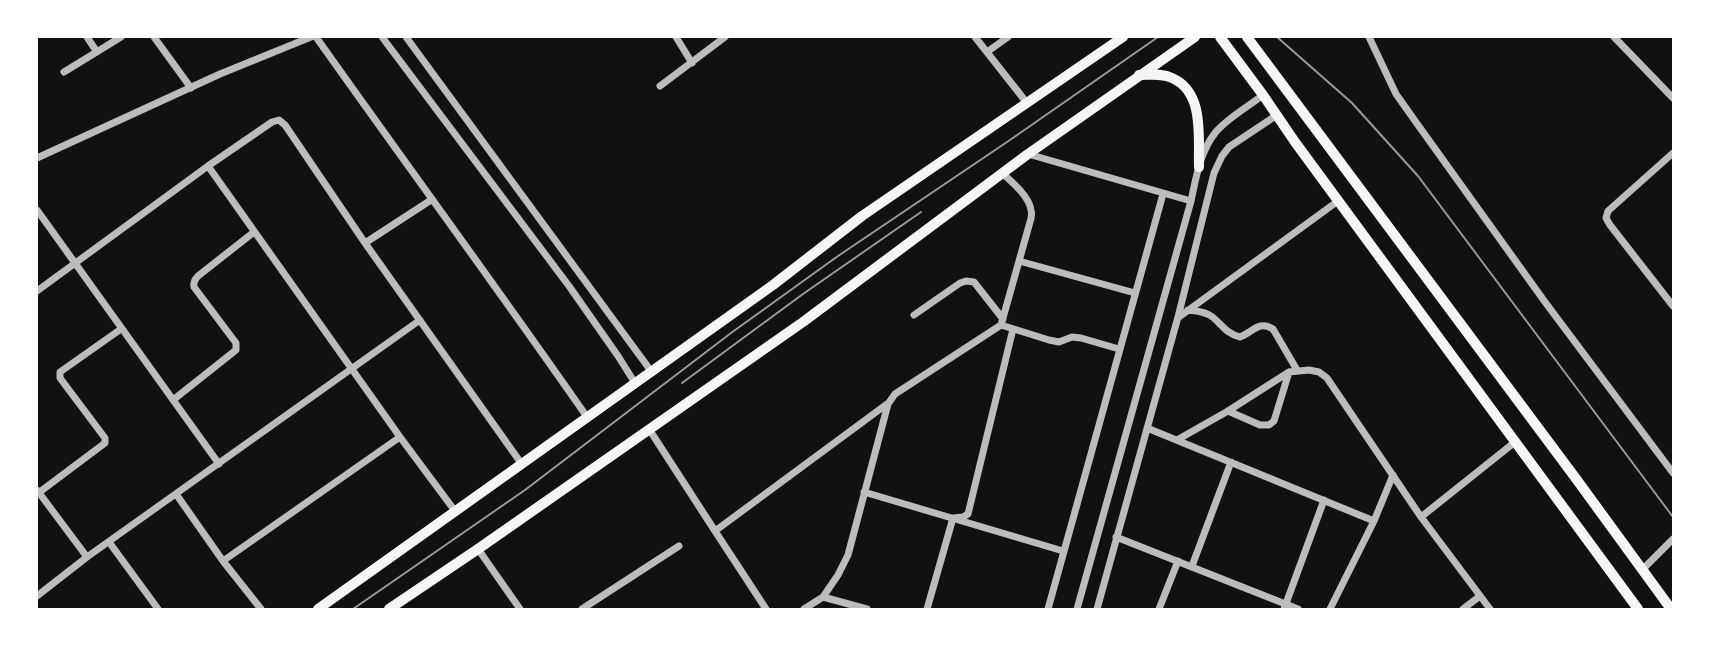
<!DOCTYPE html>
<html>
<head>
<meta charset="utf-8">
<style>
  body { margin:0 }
  #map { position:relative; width:1710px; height:646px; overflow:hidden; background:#111; font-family:Barlow,sans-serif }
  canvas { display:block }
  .frame { position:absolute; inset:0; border:38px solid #fff; pointer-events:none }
</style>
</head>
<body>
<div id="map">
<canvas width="1710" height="646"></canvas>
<div class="frame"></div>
</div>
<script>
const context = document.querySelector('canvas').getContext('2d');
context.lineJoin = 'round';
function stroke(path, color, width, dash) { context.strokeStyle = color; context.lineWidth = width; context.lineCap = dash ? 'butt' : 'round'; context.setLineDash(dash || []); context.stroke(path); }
stroke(new Path2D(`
  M87 37 97 52
  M154 37 191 88
  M316 37C406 164 498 289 587 417
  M382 37 569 286 618 356 635 383
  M406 37 651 371
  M676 37 692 63
  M975 37 1027 103
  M1369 37 1396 94 1418 125 1545 302 1673 473
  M1614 37 1673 98
  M987 52 1008 37
  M64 72 121 37
  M660 86 725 37
  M1673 153 1608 211 1606 218 1610 225 1673 306
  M1028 154 1191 201
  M37 158 220 74 311 37
  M208 166 400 437 455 511
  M37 210 219 464
  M365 243 431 200
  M1019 261 1135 293
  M37 291 208 166 272 122 279 120 285 125 365 243 521 463
  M1188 310C1195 311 1204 311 1211 316 1221 323 1226 334 1240 337 1253 332 1259 320 1273 329L1297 370
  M914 315 960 283 966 281 974 282 1003 319
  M1179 317 1338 201
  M1001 325 1049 340 1059 342 1072 337 1081 338 1119 349
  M173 400 236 350V343L194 287C193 282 195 279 198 276L254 232
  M1228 411 1260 425H1269L1274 421 1289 372
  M1147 428 1374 521
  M649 429 715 531
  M1177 440 1228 411 1289 372 1309 370 1319 372 1327 378 1421 517 1490 609
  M37 490 87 557
  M864 492 1063 551
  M37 494 105 443V438L60 378V372L121 329
  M176 494 223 561 261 609
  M1421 517 1515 442
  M1116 537 1298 609
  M109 542 158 609
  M478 549 520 609
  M223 561 400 437
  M1192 566 1231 462
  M1642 570 1673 539
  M37 596 87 557 420 320
  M823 597 867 609
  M582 609 679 546
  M766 609 715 531 887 404
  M804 609 823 597 838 575 848 555 888 404 895 394 1001 325 1030 222C1031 219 1032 213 1031 210 1029 196 1012 182 1002 173
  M927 609 953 518 963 517 968 514 1013 329
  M1048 609 1163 194
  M1077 609 1191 201C1196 178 1200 152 1215 133 1226 119 1249 106 1263 95
  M1097 609 1178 317 1214 173 1222 156 1229 147 1277 115
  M1159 609 1178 561
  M1284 609 1324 500
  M1330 609 1374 521 1393 475
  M1463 609 1480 596`), '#bcbcbc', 7);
stroke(new Path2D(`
  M1220 37 1263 95 1295 142 1638 609
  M1247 37 1577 480 1671 609
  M1139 75C1150 75 1162 73 1172 78 1205 92 1198 138 1199 167
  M318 609 773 285 862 216 1123 37
  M389 609 478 549 803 322 1028 154 1195 37`), '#f5f5f5', 10);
stroke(new Path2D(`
  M1277 37 1352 103 1418 176 1673 517
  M682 383 803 294 921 212
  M353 609 525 490 731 333 838 256 1010 140 1158 37`), '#9a9a9a', 2);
</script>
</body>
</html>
